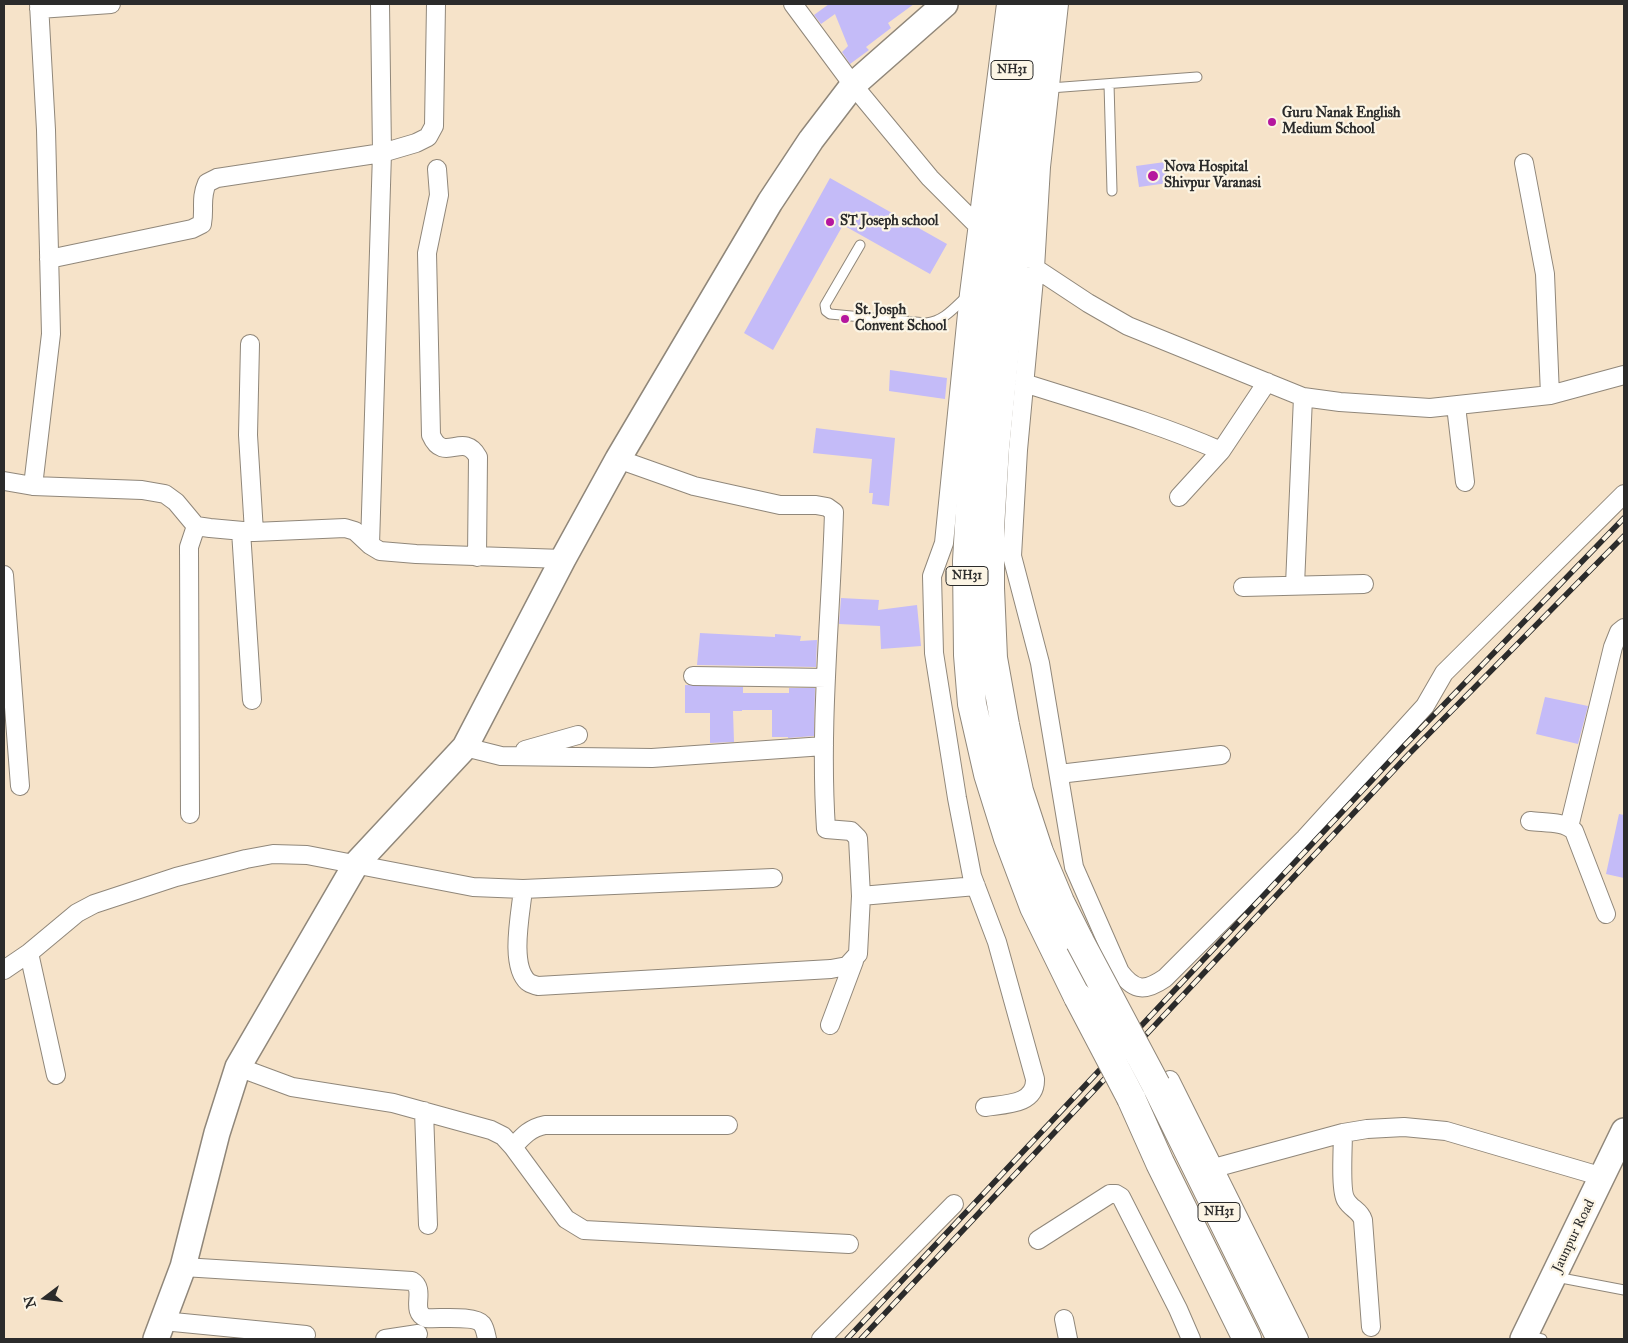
<!DOCTYPE html>
<html>
<head>
<meta charset="utf-8">
<style>
  body { margin:0 }
  #map { position:relative; width:1628px; height:1343px; overflow:hidden; background:#f6e3c9; font-family:"IM FELL Great Primer",serif }
  canvas { display:block }
  .frame { position:absolute; inset:0; border:5px solid #2b2b2b; pointer-events:none }
  .north { position:absolute; left:20px; top:1273px; width:50px; height:50px; -webkit-text-stroke:4px #fcf5e5; paint-order:stroke; rotate:255deg; font-size:14px; font-weight:700; line-height:20px; text-align:center; color:#2b2b2b }
  .north::after { content:''; display:block; margin:auto; width:18px; height:22px; background:#2b2b2b; clip-path:polygon(50% 0,100% 100%,50% 72%,0 100%) }
</style>
</head>
<body>
<div id="map">
<canvas width="1628" height="1343"></canvas>
<div class="frame"></div>
<div class="north">N</div>
</div>
<script>
const context = document.querySelector('canvas').getContext('2d');
context.lineJoin = 'round';
function fillPath(path, color) { context.fillStyle = color; context.fill(path, 'evenodd'); }
function stroke(path, color, width, dash) { context.strokeStyle = color; context.lineWidth = width; context.lineCap = dash ? 'butt' : 'round'; context.setLineDash(dash || []); context.stroke(path); }
function label(font, color, halo, rows, align = 'center') {
  context.font = font + ' "IM FELL Great Primer",serif'; context.lineWidth = 4.5; context.setLineDash([]); context.textBaseline = 'middle'; context.strokeStyle = halo; context.fillStyle = color; for (const [text, x, y, turn = 0] of rows) {
    context.save(); context.translate(x, y); context.rotate((+turn || 0) * Math.PI / 180); context.textAlign = isNaN(turn) ? turn : align; if (halo) context.strokeText(text, 0, 0); context.fillText(text, 0, 0); context.restore();
  }
}
fillPath(new Path2D(`
  M829 4H914L888 23 891 28 866 47 869 50 850 64 842 52 848 46 835 14 821 24 814 15Z
  M1165 162 1168 183 1139 187 1136 166Z
  M830 178 947 244 930 274 843 225 773 350 744 333Z
  M890 370 947 378 945 399 889 391Z
  M816 428 895 438 889 506 872 504 873 493H869L872 459 813 453Z
  M841 598 879 600 878 610 917 605 921 646 881 649 880 626 839 624Z
  M700 633 775 637V634L801 636 800 641 817 640 816 667 697 665Z
  M685 685 743 687V693H789V688H815L814 736 788 738V737H772V710H742V711H733L734 742 710 743V713H685Z
  M1545 697 1588 706 1578 744 1536 734Z
  M1619 814 1624 815V878L1606 874Z`), '#c4bbf8');
const lane = new Path2D(`
  M1109 84 1112 191
  M1050 88 1197 77
  M860 245 825 305 826 311 830 314 926 323C944 321 954 308 967 296
  M1556 1277 1624 1290
  M1528 1336 1542 1339`);
const street = new Path2D(`
  M793 4 853 85 930 178 978 226
  M1059 4 1041 167 1035 268 1018 450 1012 556 1040 663 1074 867 1120 972C1135 992 1146 991 1165 978L1305 838 1425 706 1444 673 1624 494
  M39 9 111 4
  M1524 163 1545 274 1550 395
  M437 169 439 195 427 253 431 435C444 465 463 430 478 457L477 557
  M49 259 192 229 202 224C205 208 200 199 207 183L217 178 382 153 416 143 428 137 434 126 436 4
  M1035 268 1088 303 1128 326 1303 397 1340 402 1430 408 1550 395 1624 375
  M250 344 248 435 254 532
  M1024 383C1090 404 1157 423 1221 451
  M1456 406 1465 482
  M4 481 33 486 142 490 165 494 176 502 196 526 210 528 254 532 345 528 355 531 370 545 380 551 416 554 563 559
  M33 486 51 334 46 130 39 4
  M1179 497 1221 451 1267 382
  M241 531 252 700
  M370 545 382 153 380 4
  M4 575 20 786
  M1295 585 1303 397
  M1243 587 1364 584
  M693 676 826 678
  M465 747 501 756 652 758 824 746
  M525 750 578 735
  M1059 774 1221 755
  M190 814 189 547 196 526
  M1530 821C1544 823 1564 821 1574 831L1606 914
  M1569 827 1613 647 1619 632 1624 628
  M523 889C521 912 509 965 528 982 530 984 535 985 538 986L831 969 847 966 858 954 861 896 858 838 851 831 826 829C819 723 831 617 834 512L827 507 816 505H780L694 486 618 459
  M861 896 976 886
  M29 953 56 1075
  M4 970 29 953 77 913 94 904 176 877 246 859 273 854 307 855 473 887 523 889 773 878
  M830 1025 854 961
  M238 1067 292 1087 393 1103 491 1130 503 1136 513 1147 566 1219 584 1230 849 1244
  M1170 1080 1299 1339
  M985 1107C1005 1104 1036 1105 1035 1079L997 942 972 876 957 798 934 653 932 576 944 543 969 294 1006 4
  M424 1111 428 1225
  M1343 1133C1343 1146 1340 1191 1346 1200 1351 1209 1360 1210 1363 1220L1371 1327
  M513 1147C523 1136 530 1128 545 1125H728
  M1214 1168 1343 1133 1367 1129 1404 1127 1446 1131 1603 1177
  M1038 1240 1110 1194H1116L1121 1197 1178 1309 1191 1339
  M183 1267 412 1281C427 1290 409 1311 426 1318 438 1319 475 1315 482 1324 485 1328 486 1334 487 1339
  M1064 1319 1068 1339
  M163 1321 306 1335
  M385 1339 418 1334
  M821 1339 954 1204`);
const secondary = new Path2D(`
  M156 1339 183 1267 217 1133 238 1067 356 864 465 747 563 559 618 459 770 202 811 140 853 85 945 4
  M1523 1339 1624 1131`);
const highway = new Path2D(`
  M1019 4 973 456 967 561 968 655 972 704 988 774 1008 838 1034 907 1078 997
  M1040 4 995 448 990 528V588L993 658 1005 725 1019 791 1039 852 1060 902 1080 942
  M1156 1085 1281 1339
  M1131 1098 1160 1163 1247 1339`);
stroke(lane, '#90877a', 11);
stroke(street, '#90877a', 20);
stroke(secondary, '#90877a', 28);
stroke(highway, '#90877a', 30);
stroke(lane, '#fff', 9);
stroke(street, '#fff', 18);
stroke(secondary, '#fff', 25);
stroke(highway, '#fff', 28);
const rail = new Path2D(`
  M847 1339 1404 746 1624 518
  M861 1339 1409 754 1624 536`);
stroke(rail, '#2b2b2b', 5.5);
stroke(rail, '#fcf5e5', 4, [11]);
const highwayBridge = new Path2D(`
  M1080 942 1156 1085
  M1078 997 1131 1098`);
stroke(highwayBridge, '#90877a', 30, []);
stroke(highwayBridge, '#fff', 28);
for (const [x, y, r, color] of [
  [1272,122,5,"#b5179e"],
  [1153,176,6,"#b5179e"],
  [830,222,5,"#b5179e"],
  [845,319,5,"#b5179e"]
]) { const dot = new Path2D(); dot.arc(x, y, r, 0, 2 * Math.PI); context.fillStyle = color; context.fill(dot); stroke(dot, '#fcf5e5', 2); }
for (const [x, y, w] of [
  [1012,70,42],
  [967,576,42],
  [1219,1212,42]
]) { const box = new Path2D(); box.roundRect(x - w / 2, y - 9.5, w, 19, 4); context.fillStyle = '#fcf5e5'; context.fill(box); stroke(box, '#2b2b2b', 1); }
label('bold 12px', '#2b2b2b', null, [
  ["NH31",1012,70],
  ["NH31",967,576],
  ["NH31",1219,1212]
]);
label('bold 14px', '#2b2b2b', '#fcf5e5', [
  ["Guru Nanak English",1282,114],
  ["Medium School",1282,130],
  ["Nova Hospital",1164,168],
  ["Shivpur Varanasi",1164,184],
  ["ST Joseph school",840,222],
  ["St. Josph",855,311],
  ["Convent School",855,327]
], 'left');
label('14px', '#2b2b2b', '#fcf5e5', [
  ["Jaunpur Road",1574,1236,-64]
]);
</script>
</body>
</html>
